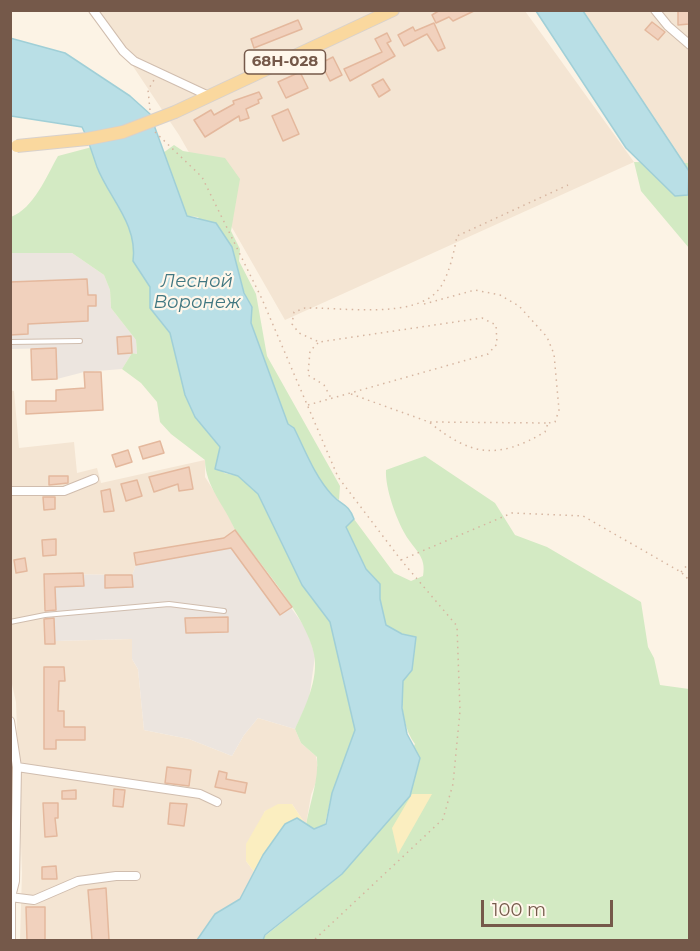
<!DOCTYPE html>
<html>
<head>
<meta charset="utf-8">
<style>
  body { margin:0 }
  #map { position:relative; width:700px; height:951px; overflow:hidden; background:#fcf3e5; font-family:Montserrat,sans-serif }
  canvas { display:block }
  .frame { position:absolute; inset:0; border:12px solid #75594a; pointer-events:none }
  .scale { position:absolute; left:481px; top:900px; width:132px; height:27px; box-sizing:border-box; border:3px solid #75594a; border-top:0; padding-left:8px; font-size:18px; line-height:21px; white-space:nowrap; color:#75594a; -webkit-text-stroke:4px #fff7eb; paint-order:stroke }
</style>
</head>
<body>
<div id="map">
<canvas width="700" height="951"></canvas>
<div class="frame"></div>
<div class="scale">100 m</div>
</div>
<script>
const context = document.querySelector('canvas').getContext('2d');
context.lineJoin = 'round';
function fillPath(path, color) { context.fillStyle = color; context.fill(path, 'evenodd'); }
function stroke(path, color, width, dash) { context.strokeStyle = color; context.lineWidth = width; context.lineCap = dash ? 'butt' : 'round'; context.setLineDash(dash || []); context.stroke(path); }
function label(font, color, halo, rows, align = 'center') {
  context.font = font + ' Montserrat,sans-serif'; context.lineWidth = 4.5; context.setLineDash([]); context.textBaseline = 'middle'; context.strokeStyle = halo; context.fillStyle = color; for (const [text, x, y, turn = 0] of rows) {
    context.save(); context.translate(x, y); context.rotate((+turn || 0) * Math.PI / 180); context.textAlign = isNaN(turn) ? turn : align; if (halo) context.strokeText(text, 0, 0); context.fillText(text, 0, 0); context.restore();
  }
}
fillPath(new Path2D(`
  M96 11H525L634 162 285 320 179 135Z
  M536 11H689V196L645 161Z
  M10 390 14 391 19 448 74 442 77 473 97 468 101 483 205 460V477L228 513 235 530 224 538 135 553 136 565 132 575 44 574V617L55 641 132 639V659L138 669 144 730 189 739 232 756 244 735 258 718 295 729 301 743 316 756 319 774 311 795 306 825 292 804 265 811 246 861 255 873 240 899 215 914 197 940H20L22 873 16 702 10 675Z`), '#f4e5d3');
fillPath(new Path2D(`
  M10 253H72L104 275 110 290 111 308 136 340 137 354 132 353 122 369 84 372 57 379 56 348 11 349Z
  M235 530 307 630 315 656 309 699 295 729 258 718 244 735 232 756 189 739 144 730 138 669 132 659V639L55 641V644H45L44 574 132 575 136 565 134 553 224 538Z`), '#ece5df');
fillPath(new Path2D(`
  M174 145 183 151 225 158 240 179 231 231 240 249 239 261 256 294 267 356 340 486 339 500C319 489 304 448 294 428L288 424 251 323 252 307 198 217 187 216 163 153Z
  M92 147C102 185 139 220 133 261L150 287V308L170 333 185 395 195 417 220 447 218 459 224 473 238 476 258 494 302 585 330 622 355 730 332 793 325 824 314 829 306 825C310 801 319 780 317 757L301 743 295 729C305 707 319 679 314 654 306 615 259 563 235 530 225 506 205 486 205 460L171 434 160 422 157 402 141 383 122 369 132 353 137 354 136 340 111 308 110 290 104 275 72 253H11V217C34 208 46 177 58 156Z
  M634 162 689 163V248L641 191Z
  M425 456 495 503 515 535 547 547 641 602 648 647 654 658 660 685 689 689V940H263L265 936 342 874 415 744C395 718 403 666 402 634L386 625 380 599V584L366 569 346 527 354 519 394 573 411 581 423 576C427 556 414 550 405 534 396 518 385 488 386 470Z`), '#d3eac3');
fillPath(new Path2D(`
  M412 794H432L398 854 392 828Z
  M278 804H292L306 825 297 818C277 829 264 853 255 873L246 861V844L265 811Z`), '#fbeec0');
const water = new Path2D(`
  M536 11H583L689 171 688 195 675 196 626 148Z
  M10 38 65 53 130 96 150 114 187 216 216 223 232 247 244 293 252 307 251 323 288 424 294 428C305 450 315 477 332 495 342 506 348 503 354 519L346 527 366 569 380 584V599L386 625 402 634 416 637 412 670 403 681 402 708 407 734 420 758 410 796 342 874 265 935 263 940H197L215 914 240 899 263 855 285 824 297 818 314 829 326 824 332 793 355 730 330 622 302 585 258 494 238 476 215 469 220 447 195 417 185 395 170 333 150 308V287L133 261C138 224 109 198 97 167 92 153 89 141 82 127L11 116Z`);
fillPath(water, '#b9dfe6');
stroke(water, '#a0cfd7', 1.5);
const building = new Path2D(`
  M440 10H476L453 21 449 17 436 23 432 15Z
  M678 10H689V24L678 25Z
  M298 20 302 29 254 48 251 39Z
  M652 22 665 32 658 40 645 30Z
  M434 23 445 48 438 51 427 34 404 46 398 35 413 27 415 31Z
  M387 33 391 41 387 43 395 56 350 81 344 69 382 52 375 39Z
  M333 57 342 75 330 81 321 63Z
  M300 72 308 88 286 98 278 82Z
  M383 79 390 90 379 97 372 85Z
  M259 92 262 98 258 100 259 103 246 109 249 118 240 121 239 116 205 137 194 120 211 110 214 115 234 104 233 101Z
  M288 109 299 134 283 141 272 116Z
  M87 279 88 295H96V306H88V321L28 324V334L10 335V282Z
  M131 336 132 353 118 354 117 337Z
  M56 348 57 379 32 380 31 349Z
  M84 372H101L103 410 26 414V401H56V390L85 388Z
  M160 441 164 453 143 459 139 447Z
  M128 450 132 462 116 467 112 455Z
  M189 467 193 489 179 491 178 484 154 492 149 477Z
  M49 476H68V483L49 485Z
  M137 480 142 496 126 501 121 484Z
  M110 489 114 511 104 512 101 491Z
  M43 497H55V509L44 510Z
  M235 530 292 607 280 615 231 548 136 565 134 553 224 538Z
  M56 539V555L43 556 42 540Z
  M25 558 27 571 16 573 14 560Z
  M83 573 84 586 55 587 56 610 45 611 44 574Z
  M105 575H132L133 587 105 588Z
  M228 617V632L186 633 185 618Z
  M54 618 55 644H45L44 619Z
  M44 667H64L65 681H59L58 711H64V727H85V740H56V749H44Z
  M167 767 191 770 189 786 165 783Z
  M219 771 227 773 226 779 247 783 245 793 215 787Z
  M114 789 125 790 123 807 113 806Z
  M76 790V799H62V791Z
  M43 803H58V818H55L57 836 45 837Z
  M170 803 187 804 184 826 168 824Z
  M56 866 57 879H42V867Z
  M106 888 109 940H92L88 890Z
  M26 907H45V940H27Z`);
fillPath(building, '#f1d1bd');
stroke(building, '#e4b89d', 1.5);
const service = new Path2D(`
  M10 342 80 341
  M10 622 45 615 169 604 224 611`);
const minor = new Path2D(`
  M93 10 123 51 134 61 209 96
  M655 10 668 26 690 45
  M10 491H64L94 479
  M10 721 17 767 15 881 11 897V940
  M17 767 200 794 217 802
  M10 897 34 900 78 881 116 876H136`);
const primary = new Path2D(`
  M175 112 393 10`);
stroke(service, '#d0bdae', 6);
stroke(minor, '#d0bdae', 10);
stroke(primary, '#d8d1cc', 14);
stroke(new Path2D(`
  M150 110 148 90 154 80
  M155 132 202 177 262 299 338 477 401 560 457 626 460 711 453 784 443 819 314 940
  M424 304 475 290 500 295 519 306 547 337 554 354 559 410 555 422 548 423
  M318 343 310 351 308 375 324 385 331 398
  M351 394 429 422 548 423 545 432C497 460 471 456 429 422
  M308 405 488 354 497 344 496 325 482 318 319 342 299 333 292 324 294 312 305 308C340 307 416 320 439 289 449 276 454 252 457 236L568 185
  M401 560 512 513 583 516 681 572 690 581
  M681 572 690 562`), '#d6b5a0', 1.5, [1.5, 4.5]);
stroke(service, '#fff', 4);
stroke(minor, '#fff', 8);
stroke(primary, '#fad89e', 12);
const primaryBridge = new Path2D(`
  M17 146 87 139 123 132 175 112`);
stroke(primaryBridge, '#d8d1cc', 14, []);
stroke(primaryBridge, '#fad89e', 12);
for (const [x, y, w] of [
  [285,62,81]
]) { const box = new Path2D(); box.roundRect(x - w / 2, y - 12, w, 24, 4.5); context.fillStyle = '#fff7eb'; context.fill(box); stroke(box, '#75594a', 1.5); }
label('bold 15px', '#75594a', null, [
  ["68Н-028",285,62]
]);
label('italic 18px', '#417781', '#fff7eb', [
  ["Лесной",197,282],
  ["Воронеж",197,303]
]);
</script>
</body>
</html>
